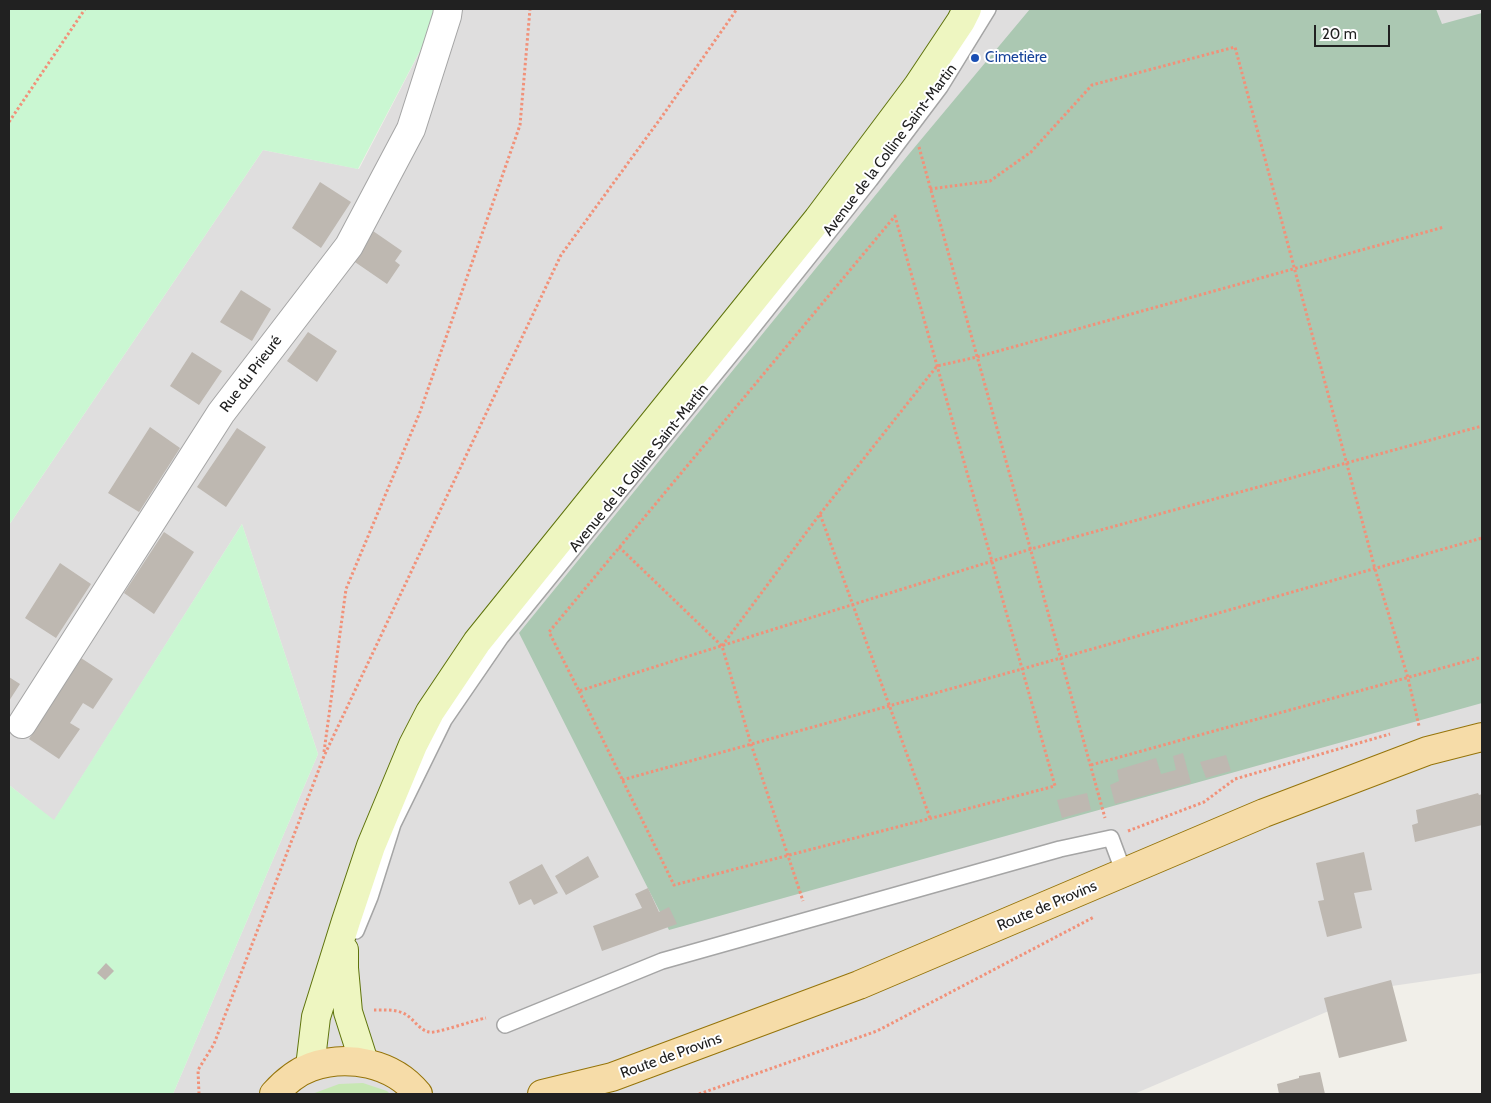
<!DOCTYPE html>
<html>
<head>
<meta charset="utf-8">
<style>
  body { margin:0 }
  #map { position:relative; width:1491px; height:1103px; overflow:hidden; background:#f1efe9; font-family:Cabin,sans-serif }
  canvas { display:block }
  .frame { position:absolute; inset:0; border:10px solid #212121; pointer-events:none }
  .scale { position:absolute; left:1314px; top:25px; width:76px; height:22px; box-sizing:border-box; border:2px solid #212121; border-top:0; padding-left:6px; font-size:15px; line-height:18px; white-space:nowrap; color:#212121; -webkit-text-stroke:4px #fff; paint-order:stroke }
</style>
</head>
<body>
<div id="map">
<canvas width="1491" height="1103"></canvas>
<div class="frame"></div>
<div class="scale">20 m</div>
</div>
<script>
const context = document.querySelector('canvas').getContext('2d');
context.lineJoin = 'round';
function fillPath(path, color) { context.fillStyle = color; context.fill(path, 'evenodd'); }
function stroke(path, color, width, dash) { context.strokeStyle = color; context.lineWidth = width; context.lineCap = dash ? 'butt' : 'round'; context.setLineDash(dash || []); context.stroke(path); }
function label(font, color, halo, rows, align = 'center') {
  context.font = font + ' Cabin,sans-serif'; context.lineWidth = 4; context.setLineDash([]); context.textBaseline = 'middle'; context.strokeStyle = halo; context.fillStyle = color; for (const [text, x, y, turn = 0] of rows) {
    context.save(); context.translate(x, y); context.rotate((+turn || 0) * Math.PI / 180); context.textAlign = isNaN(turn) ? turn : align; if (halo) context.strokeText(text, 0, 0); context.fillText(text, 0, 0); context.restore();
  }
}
fillPath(new Path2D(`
  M442 9H1482V973L1385 987 1134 1094H173L318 754 242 524 54 821 9 785V525L263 150 359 169Z`), '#dfdede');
fillPath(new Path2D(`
  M363 1083 387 1091 390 1094H312L339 1084Z`), '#c7e7b3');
fillPath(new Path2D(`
  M1030 9H1436L1442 24 1482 13V703L669 930 519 633 909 154Z`), '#abc8b2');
fillPath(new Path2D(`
  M9 9H442L358 169 263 150 9 525Z
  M242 524 318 754 173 1094H9V785L54 820Z`), '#caf7d2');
fillPath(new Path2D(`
  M320 182 351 202 321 248 292 228Z
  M373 231 402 251 395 261 400 265 387 284 352 260Z
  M241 290 271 309 252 341 220 322Z
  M308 332 337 351 317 382 287 361Z
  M192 352 222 371 199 405 170 386Z
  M150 427 180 448 139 512 108 493Z
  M237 428 266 447 226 507 197 487Z
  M164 532 194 552 154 614 124 593Z
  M60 563 91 584 56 638 25 618Z
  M81 658 113 679 93 709 83 703 70 723 80 729 59 759 29 739Z
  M9 677 20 684 9 701Z
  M1183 753 1191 783 1115 804 1110 785 1119 781 1117 770 1156 758 1161 774 1176 770 1173 756Z
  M1226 755 1231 771 1206 778 1200 762Z
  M1087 793 1091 810 1062 818 1057 800Z
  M1478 793 1479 795 1482 794V825L1415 842 1412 825 1418 823 1416 810Z
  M1364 852 1372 890 1354 893 1362 928 1327 937 1318 901 1324 900 1316 863Z
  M588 856 599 877 566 895 555 876Z
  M542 864 558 893 534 905 531 899 519 905 509 882Z
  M648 888 659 912 669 907 677 924 602 951 593 926 642 908 635 894Z
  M106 963 114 971 105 980 97 973Z
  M1391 980 1407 1041 1339 1058 1324 998Z
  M1320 1072 1325 1094H1279L1277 1084 1299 1078V1076Z`), '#beb8b1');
const lane = new Path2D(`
  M356 931 370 897 393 824 444 720 501 637 745 337 870 180 940 87 988 9
  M505 1025 662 961 1060 849 1111 838 1124 873`);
const street = new Path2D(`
  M22 724 221 413 349 246 411 129 447 16 448 9`);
const secondary = new Path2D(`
  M344 950V968L348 1012 364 1062
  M310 1067 316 1017 346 921 371 846 413 745 430 712 477 642 818 219 917 87 961 21 967 9`);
const primary = new Path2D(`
  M274 1094C284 1083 297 1072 311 1067 348 1054 393 1063 418 1094
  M542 1094 612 1077 859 985 1264 813 1427 751 1482 737`);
stroke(lane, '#a5a5a5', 18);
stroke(street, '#a5a5a5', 30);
stroke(secondary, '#5f740c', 30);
stroke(primary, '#95740a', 30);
stroke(new Path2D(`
  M9 122 85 9
  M919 147 1105 818
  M930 189 990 181 1031 152 1092 85 1235 47 1375 569 1408 678 1419 726
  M820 514 937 366 977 357 1444 227
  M619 547 722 646 751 744 803 901
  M722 646 820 514 930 818
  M579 691 674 885 1055 786 895 216 549 632 579 691C729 643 880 596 1031 549L1482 426
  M324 752 346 589 420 412 520 125 530 9
  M1091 765 1482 657
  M622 780 1022 669 1482 538
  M1128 831 1204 802 1235 779 1390 734
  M374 1010C383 1010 396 1009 405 1014 414 1019 419 1030 429 1032 436 1034 474 1020 486 1018
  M199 1094 198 1070 214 1044 324 756 561 255 663 115 737 9
  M699 1094 877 1031 1094 917`), '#f19179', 3, [2.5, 2.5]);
stroke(lane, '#fff', 15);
stroke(street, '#fff', 28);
stroke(secondary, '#eef6c1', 28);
stroke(primary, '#f6dca8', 28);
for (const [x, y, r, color] of [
  [975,58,5,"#1a4fb4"]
]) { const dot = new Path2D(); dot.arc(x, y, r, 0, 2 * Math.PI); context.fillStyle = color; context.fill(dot); stroke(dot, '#fff', 2); }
label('15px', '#164399', '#fff', [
  ["Cimetière",985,58]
], 'left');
label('15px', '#212121', '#fff', [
  ["Avenue de la Colline Saint-Martin",890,150,-53],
  ["Rue du Prieuré",251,374,-53],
  ["Avenue de la Colline Saint-Martin",639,468,-51],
  ["Route de Provins",1047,906,-23],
  ["Route de Provins",671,1056,-20]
]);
</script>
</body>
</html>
